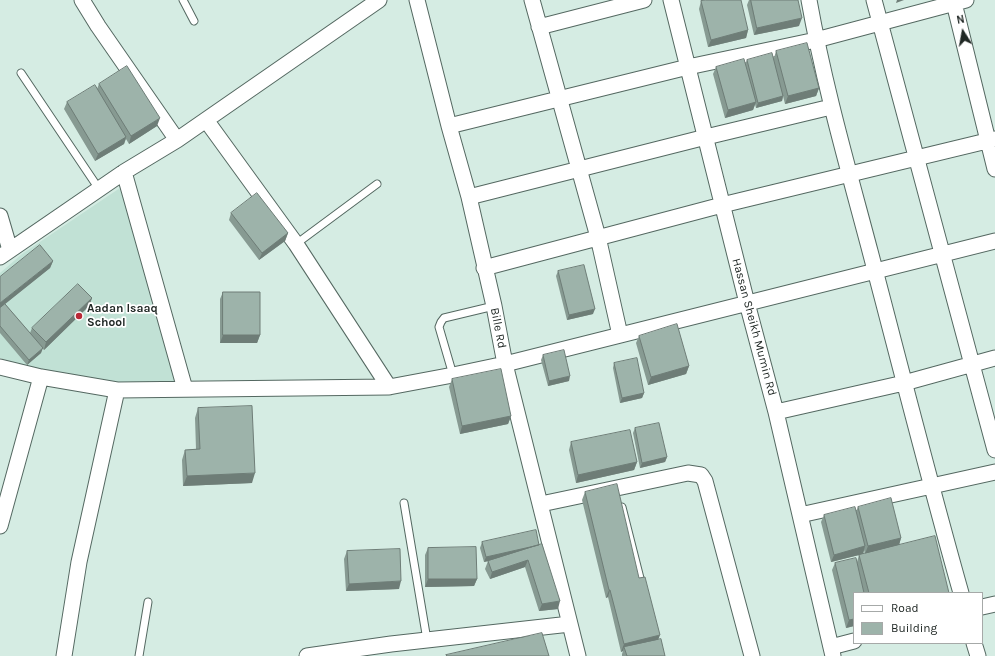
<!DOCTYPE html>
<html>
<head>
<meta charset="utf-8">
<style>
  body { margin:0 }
  #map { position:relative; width:995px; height:656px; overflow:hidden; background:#d5ece3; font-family:Karla,sans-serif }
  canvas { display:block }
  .legend { position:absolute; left:853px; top:592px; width:130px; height:52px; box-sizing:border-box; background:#fff; border:1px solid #a6a9a8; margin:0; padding:5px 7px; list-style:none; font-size:12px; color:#202825 }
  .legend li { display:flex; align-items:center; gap:8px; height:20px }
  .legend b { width:20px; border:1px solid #a6a9a8 }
  .north { position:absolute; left:943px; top:12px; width:40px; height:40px; -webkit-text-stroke:3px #fff; paint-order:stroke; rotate:349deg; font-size:11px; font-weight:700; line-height:16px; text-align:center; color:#202825 }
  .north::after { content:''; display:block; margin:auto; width:14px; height:18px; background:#202825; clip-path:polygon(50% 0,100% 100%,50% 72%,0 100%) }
</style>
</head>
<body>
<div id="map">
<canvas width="995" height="656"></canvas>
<ul class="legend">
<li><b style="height:5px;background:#fff"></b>Road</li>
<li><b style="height:11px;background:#9db3aa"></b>Building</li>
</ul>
<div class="north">N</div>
</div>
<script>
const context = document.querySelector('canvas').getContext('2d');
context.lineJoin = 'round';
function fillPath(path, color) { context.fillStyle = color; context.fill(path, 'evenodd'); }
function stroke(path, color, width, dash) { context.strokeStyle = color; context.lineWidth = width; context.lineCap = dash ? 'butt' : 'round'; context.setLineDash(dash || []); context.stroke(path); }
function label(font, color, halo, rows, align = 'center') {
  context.font = font + ' Karla,sans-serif'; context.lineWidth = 3.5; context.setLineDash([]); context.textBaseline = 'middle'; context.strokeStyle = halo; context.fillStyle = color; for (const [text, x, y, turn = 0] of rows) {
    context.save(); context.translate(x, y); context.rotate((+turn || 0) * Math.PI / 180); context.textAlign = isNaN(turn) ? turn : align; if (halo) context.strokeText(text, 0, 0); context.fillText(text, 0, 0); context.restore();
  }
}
fillPath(new Path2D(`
  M120 188 177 381 117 383 40 370 0 358V273L22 254Z`), '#c1e1d5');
const service = new Path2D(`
  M183 0 194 21
  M21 73 99 189
  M296 244 377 184
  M453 375 439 327 441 322 444 318 494 306
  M404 503 427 640
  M622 507 642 586
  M139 656 148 602`);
const minor = new Path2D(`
  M82 0 98 26 177 140
  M417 0 449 126 469 197 494 306 505 364 578 656
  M532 0 598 237 620 335
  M671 0 747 303 776 412 833 656
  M809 0C824 85 848 168 870 251 900 365 929 480 961 593
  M874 0 995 450
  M954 3 995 169
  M539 27 644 0
  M206 120 296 244 389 387
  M449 126 688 67 816 40 966 0
  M124 172 185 389
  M469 197 706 137 831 107
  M0 216 10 250
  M0 257 124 172 177 140 379 0
  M484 268 722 205 995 139
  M0 367 41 377 117 390 389 387 453 375 505 364 995 241
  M776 412 904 383 995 358
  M541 504 688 473 701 475 705 481 752 656
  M800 515 995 472
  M0 526 41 377
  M982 607 995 604
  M974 643 978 656
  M831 647 854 641
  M64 656 79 562 117 390
  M307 656 391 644 570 624`);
stroke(service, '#546861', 9);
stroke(minor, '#546861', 17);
stroke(service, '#fff', 7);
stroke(minor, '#fff', 15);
fillPath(new Path2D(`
  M749 0H798L799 26 754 35 747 5Z
  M701 1 748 30 746 38 708 47 699 9Z
  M776 51 819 88 816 96 785 104 783 96 782 101 756 108 755 104 753 110 725 118 713 74 716 67 745 64 747 60 774 58Z
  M99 84 157 126 129 144 126 139 124 144 95 161 64 109 67 102 97 89Z
  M231 213 288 233 285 241 259 260 229 220Z
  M53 261 50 268 5 304 30 333 32 328 92 298 89 306 44 350 42 348 41 353 27 365 0 333V308Z
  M558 271 593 314 567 320 556 276Z
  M223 292 260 335 257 343H220V299Z
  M639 336 689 366 686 374 648 385 636 343Z
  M543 355 569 381 548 386 541 360Z
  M614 363 644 393 642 398 620 403 613 368Z
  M452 379 511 416 508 424 460 434 449 387Z
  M198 408 252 483 183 486 182 460 185 450 196 449 195 418Z
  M635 428 667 457 665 462 640 468 633 433Z
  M571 442 637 462 634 470 576 483 569 450Z
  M585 492 639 578 658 639 665 656H622V654L623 651 621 652 608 597 606 598 582 500Z
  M858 507 901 538 899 545 865 554 864 550 863 554 831 562 821 522 824 515 856 511Z
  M482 542 539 545 558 609 539 611 525 567 490 579 485 569 488 561 484 562 480 548Z
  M428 548 477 579 474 586 425 587V555Z
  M347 551 399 589 346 591 344 559Z
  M859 555 949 593H854V626L846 628 832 570 835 563 857 562Z`), '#879a92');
fillPath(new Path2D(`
  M897 0H904L896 3Z
  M802 18 799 26 754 35 757 28Z
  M748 30 746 38 708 47 711 40Z
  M819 88 816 96 785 104 788 96Z
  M783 96 782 101 756 108 758 103Z
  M756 102 753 110 725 118 728 110Z
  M160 118 157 126 129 144 131 136Z
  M126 137 124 144 95 161 98 154Z
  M288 233 285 241 259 260 262 253Z
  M53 261 50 268 0 308V303Z
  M92 298 89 306 44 350 46 342Z
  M595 309 593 314 567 320 569 315Z
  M223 335H260L257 343H220Z
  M43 348 41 353 27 365 29 360Z
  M689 366 686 374 648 385 651 377Z
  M570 376 569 381 548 386 549 381Z
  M644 393 642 398 620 403 622 398Z
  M511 416 508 424 460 434 462 426Z
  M667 457 665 462 640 468 642 463Z
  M637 462 634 470 576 483 578 475Z
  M255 473 252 483 183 486 187 476Z
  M901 538 899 545 865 554 868 546Z
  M539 545 537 550 484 562 486 557Z
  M865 546 863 554 831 562 834 555Z
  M528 560 525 567 490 579 492 572Z
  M428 579H477L474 586 425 587Z
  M401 581 399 589 346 591 349 584Z
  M609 590H610L608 597 606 598Z
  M560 601 558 609 539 611 542 604Z
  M854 619V626L846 628 849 620Z
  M660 635 657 643 624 647 623 651 621 652 624 644Z`), '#6e7d77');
const building = new Path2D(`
  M706 0H741L748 30 711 40 701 1Z
  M751 0H798L802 18 757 28Z
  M807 43 819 88 788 96 776 51Z
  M772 53 783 96 758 103 747 60Z
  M744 59 756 102 728 110 716 67Z
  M127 66 160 118 131 136 99 84Z
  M95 85 126 137 98 154 67 102Z
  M257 193 288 233 262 253 231 213Z
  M40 245 53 261 0 303V277Z
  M584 265 595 309 569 315 558 271Z
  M78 284 92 298 46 342 32 328Z
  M223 292H260V335H223Z
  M5 304 43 348 29 360 0 326V308Z
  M677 324 689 366 651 377 639 336Z
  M564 350 570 376 549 381 543 355Z
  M637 358 644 393 622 398 614 363Z
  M501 369 511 416 462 426 452 379Z
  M252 406 255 473 187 476 185 450 200 449 198 408Z
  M659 423 667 457 642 463 635 428Z
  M630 430 637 462 578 475 571 442Z
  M617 484 639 578 645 577 660 635 624 644 610 590H609L585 492Z
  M891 498 901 538 868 546 858 507Z
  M855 507 865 546 834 555 824 515Z
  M536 530 539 545 486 557 482 542Z
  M935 536 949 593H869L859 555Z
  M542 544 560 601 542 604 528 560 492 572 488 561Z
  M476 547 477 579H428V548Z
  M400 549 401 581 349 584 347 551Z
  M856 558 864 593H854V619L849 620 835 563Z
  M542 633 549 656H447L446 655Z
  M661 639 665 656H627L624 647Z`);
fillPath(building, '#9db3aa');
stroke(building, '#6e7d77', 1);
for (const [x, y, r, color] of [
  [79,316,4,"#b92837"]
]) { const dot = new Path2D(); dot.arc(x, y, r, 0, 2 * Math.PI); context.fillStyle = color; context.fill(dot); stroke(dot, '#fff', 1.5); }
label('bold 12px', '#202825', '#fff', [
  ["Aadan Isaaq",87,309],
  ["School",87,323]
], 'left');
label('12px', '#202825', '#fff', [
  ["Hassan Sheikh Mumin Rd",754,327,75],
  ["Bille Rd",498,328,79]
]);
</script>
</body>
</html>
